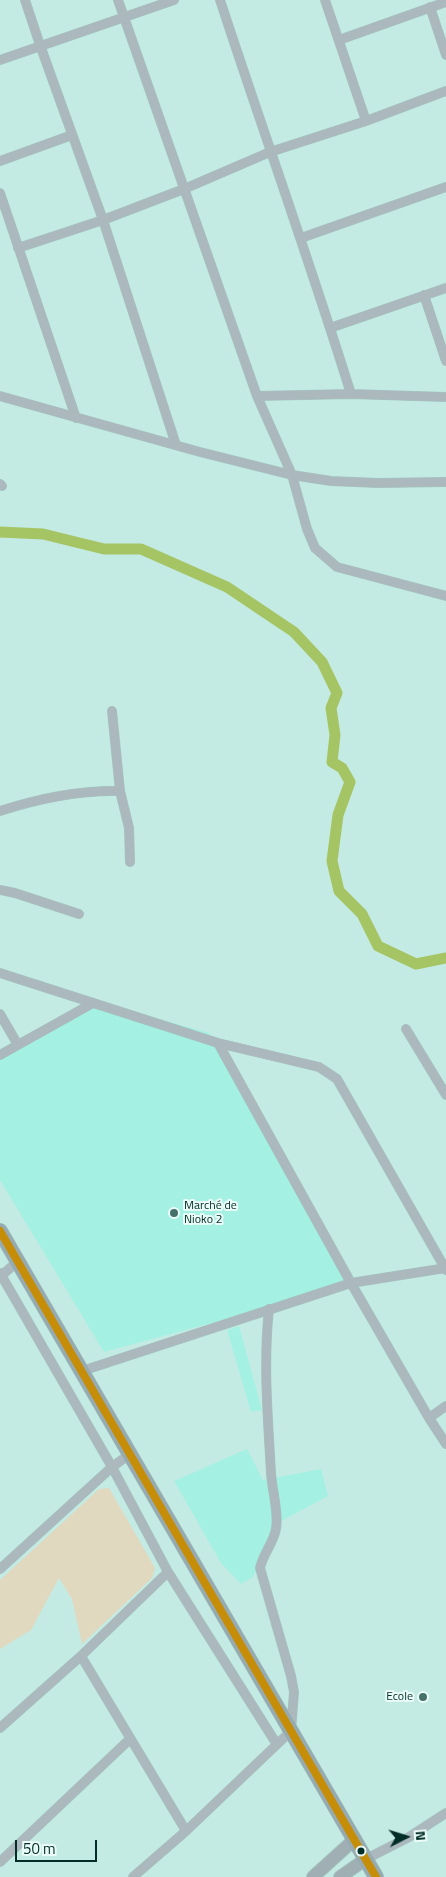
<!DOCTYPE html>
<html>
<head>
<meta charset="utf-8">
<style>
  body { margin:0 }
  #map { position:relative; width:446px; height:1877px; overflow:hidden; background:#c4ebe3; font-family:"Titillium Web",sans-serif }
  canvas { display:block }
  .north { position:absolute; left:381px; top:1812px; width:50px; height:50px; -webkit-text-stroke:4px #ebfcf8; paint-order:stroke; rotate:85deg; font-size:14px; font-weight:700; line-height:20px; text-align:center; color:#022e27 }
  .north::after { content:''; display:block; margin:auto; width:18px; height:22px; background:#022e27; clip-path:polygon(50% 0,100% 100%,50% 72%,0 100%) }
  .scale { position:absolute; left:15px; top:1840px; width:82px; height:22px; box-sizing:border-box; border:2px solid #022e27; border-top:0; padding-left:6px; font-size:15px; line-height:18px; white-space:nowrap; color:#022e27; -webkit-text-stroke:4px #ebfcf8; paint-order:stroke }
</style>
</head>
<body>
<div id="map">
<canvas width="446" height="1877"></canvas>
<div class="north">N</div>
<div class="scale">50 m</div>
</div>
<script>
const context = document.querySelector('canvas').getContext('2d');
context.lineJoin = 'round';
function fillPath(path, color) { context.fillStyle = color; context.fill(path, 'evenodd'); }
function stroke(path, color, width, dash) { context.strokeStyle = color; context.lineWidth = width; context.lineCap = dash ? 'butt' : 'round'; context.setLineDash(dash || []); context.stroke(path); }
function label(font, color, halo, rows, align = 'center') {
  context.font = font + ' "Titillium Web",sans-serif'; context.lineWidth = 4; context.setLineDash([]); context.textBaseline = 'middle'; context.strokeStyle = halo; context.fillStyle = color; for (const [text, x, y, turn = 0] of rows) {
    context.save(); context.translate(x, y); context.rotate((+turn || 0) * Math.PI / 180); context.textAlign = isNaN(turn) ? turn : align; if (halo) context.strokeText(text, 0, 0); context.fillText(text, 0, 0); context.restore();
  }
}
fillPath(new Path2D(`
  M92 1000 209 1033 356 1284 104 1352 0 1180V1052Z
  M239 1326 262 1410 251 1412 227 1330Z
  M247 1449 263 1480 321 1469 328 1496 272 1526 270 1543 253 1577 241 1584 221 1563 174 1481Z`), '#a4f0e2');
fillPath(new Path2D(`
  M109 1488 155 1568 152 1578 82 1644 72 1599 59 1578 31 1630 0 1649V1580L99 1489Z`), '#e1d8c0');
stroke(new Path2D(`
  M0 532 43 534 104 549H141L227 587 294 632 322 662 337 693 331 708 335 735 332 762 342 768 350 782 338 815 332 861 339 891 362 914 378 946 416 964 446 958`), '#a5c464', 11);
const street = new Path2D(`
  M25 0 40 45 103 220 176 445
  M118 0 257 396 292 475 307 529 315 548 337 567 446 596
  M220 0C263 131 310 262 351 394
  M325 0 366 121
  M430 7 446 55
  M339 40 446 2
  M0 60 174 0
  M0 161 72 135
  M0 193 76 418
  M301 238 446 187
  M18 248 103 220 184 189 270 152 366 121 446 91
  M424 295 446 361
  M330 328 446 288
  M0 396 200 452 292 475 331 481 378 483 446 482
  M257 396 351 394 446 397
  M0 484 2 486
  M112 711 120 791
  M0 811C40 798 79 790 120 791L129 828 130 862
  M0 890 15 893 79 914
  M0 973 218 1043 319 1067 337 1079 446 1270
  M0 1014 18 1045
  M406 1029 446 1095
  M218 1043 351 1283 429 1418 446 1444
  M0 1055 93 1003
  M0 1273 112 1467 168 1572 276 1743
  M0 1277 18 1261
  M82 1371 351 1283 446 1268
  M429 1418 446 1406
  M0 1569 112 1467 130 1454
  M81 1656 186 1831
  M0 1728 81 1656 168 1572
  M366 1859 409 1837 446 1813
  M0 1862 130 1739
  M133 1877 186 1831 291 1731 294 1692 291 1676 260 1568C263 1554 273 1544 276 1529 279 1511 272 1491 271 1473 268 1418 263 1364 269 1309`);
const secondary = new Path2D(`
  M313 1877 355 1839
  M340 1877 366 1859`);
const highway = new Path2D(`
  M0 1231 376 1877`);
stroke(street, '#a4c6c0', 10);
stroke(secondary, '#a4c6c0', 14);
stroke(highway, '#a4c6c0', 16);
stroke(street, '#abb9be', 9);
stroke(secondary, '#9fafb4', 12);
stroke(highway, '#96abb1', 15);
stroke(new Path2D(`
  M0 1231 376 1877`), '#c68e08', 8);
for (const [x, y, r, color] of [
  [174,1213,5,"#467069"],
  [423,1697,5,"#467069"],
  [361,1851,4.5,"#022e27"]
]) { const dot = new Path2D(); dot.arc(x, y, r, 0, 2 * Math.PI); context.fillStyle = color; context.fill(dot); stroke(dot, '#ebfcf8', 2); }
label('12px', '#022e27', '#ebfcf8', [
  ["Marché de",184,1206],
  ["Nioko 2",184,1220],
  ["Ecole",413,1697,"right"]
], 'left');
</script>
</body>
</html>
